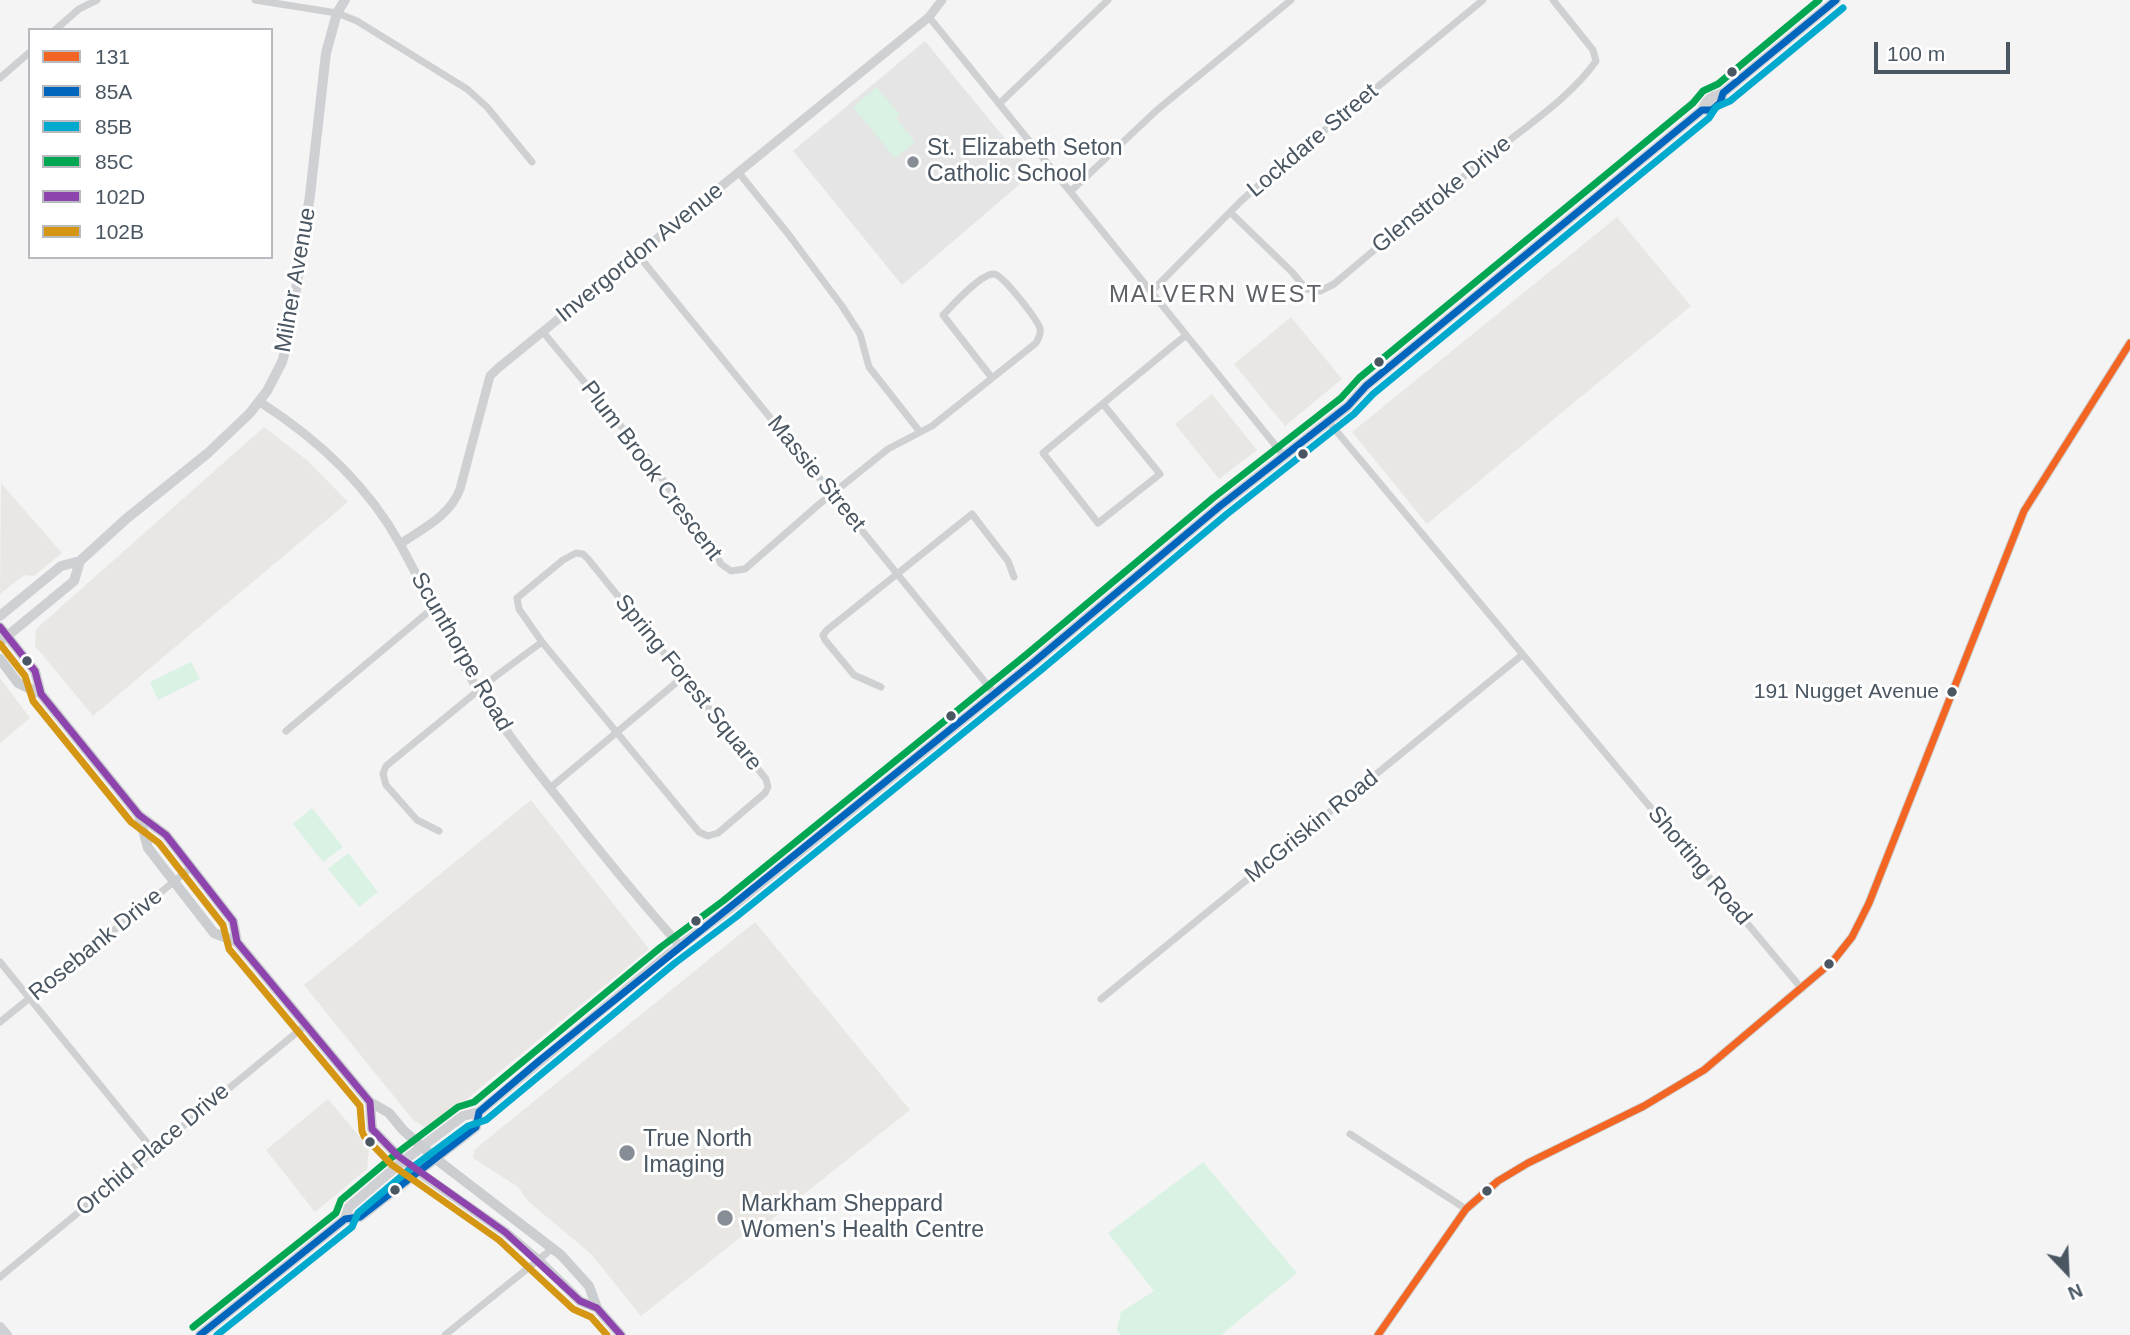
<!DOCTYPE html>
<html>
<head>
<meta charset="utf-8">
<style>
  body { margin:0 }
  #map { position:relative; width:2130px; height:1335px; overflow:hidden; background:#f4f4f4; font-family:Helvetica,sans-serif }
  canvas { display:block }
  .legend { position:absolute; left:28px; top:28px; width:245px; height:231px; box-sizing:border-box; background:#fff; border:2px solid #b7bbc0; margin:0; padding:9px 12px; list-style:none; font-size:21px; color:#4a5661 }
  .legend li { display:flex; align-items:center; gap:14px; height:35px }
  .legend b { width:35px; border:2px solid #b7bbc0 }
  .north { position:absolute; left:2032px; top:1237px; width:70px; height:70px; -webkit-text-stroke:5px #fff; paint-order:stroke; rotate:157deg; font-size:19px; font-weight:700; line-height:28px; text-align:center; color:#4a5661 }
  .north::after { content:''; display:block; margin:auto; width:24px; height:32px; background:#4a5661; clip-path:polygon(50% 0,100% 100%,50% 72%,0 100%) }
  .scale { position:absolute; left:1874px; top:42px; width:136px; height:32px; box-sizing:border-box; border:4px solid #4a5661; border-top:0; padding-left:9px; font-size:21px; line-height:24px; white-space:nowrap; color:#4a5661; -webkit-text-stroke:5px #fff; paint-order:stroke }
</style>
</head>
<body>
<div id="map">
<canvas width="2130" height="1335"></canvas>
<ul class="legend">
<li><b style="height:9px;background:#f26522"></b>131</li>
<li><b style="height:9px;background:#0065bd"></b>85A</li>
<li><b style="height:9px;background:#00a9ce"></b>85B</li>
<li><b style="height:9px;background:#00a651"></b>85C</li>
<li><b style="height:9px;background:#8e44ad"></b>102D</li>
<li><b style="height:9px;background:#d49613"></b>102B</li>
</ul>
<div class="north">N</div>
<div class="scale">100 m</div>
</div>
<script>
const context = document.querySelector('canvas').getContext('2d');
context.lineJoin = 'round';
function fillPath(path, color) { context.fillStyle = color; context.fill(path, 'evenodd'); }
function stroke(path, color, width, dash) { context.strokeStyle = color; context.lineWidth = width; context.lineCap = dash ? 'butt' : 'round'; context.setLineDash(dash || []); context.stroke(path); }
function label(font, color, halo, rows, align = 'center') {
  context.font = font + ' Helvetica,sans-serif'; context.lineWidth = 6; context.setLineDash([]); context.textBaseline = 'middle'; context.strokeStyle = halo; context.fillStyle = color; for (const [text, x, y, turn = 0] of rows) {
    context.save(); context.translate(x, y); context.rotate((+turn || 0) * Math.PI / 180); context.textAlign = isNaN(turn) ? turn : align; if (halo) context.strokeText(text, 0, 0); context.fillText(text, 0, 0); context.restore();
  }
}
fillPath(new Path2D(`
  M1617 217 1691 306 1427 524 1352 432Z
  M1291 317 1342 379 1285 426 1234 364Z
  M1212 394 1257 450 1219 479 1175 424Z
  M264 427 308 461 348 502 93 716 35 646 36 629Z
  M1 483 62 553 34 576 24 575 0 594Z
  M0 678 30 718 0 743Z
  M531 800 649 949 429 1130 413 1120 304 985Z
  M755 922 910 1110 761 1228 756 1225 641 1316 591 1254 528 1201 518 1187 473 1158 474 1150Z
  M328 1099 369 1148 367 1169 315 1212 266 1150Z`), '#e8e7e3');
fillPath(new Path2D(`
  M925 41 1033 173 902 285 793 151Z`), '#e6e5e6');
fillPath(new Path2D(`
  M877 87 900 115 896 118 915 142 895 158 853 107Z
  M191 662 200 679 158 700 150 682Z
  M312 808 343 847 323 862 293 824Z
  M348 853 378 892 359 907 328 869Z
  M1203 1162 1297 1273 1221 1335H1120L1117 1329 1121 1312 1154 1291 1108 1233Z`), '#d9f2e3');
stroke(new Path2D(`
  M255 0 337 13 357 21 467 89 487 107 532 162
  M929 17 1284 456
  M55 30 79 9 97 0
  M0 78 30 52
  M1000 103 1108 0
  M739 173 789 235 842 306 860 334 869 367 920 432
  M1071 191 1157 110 1291 0
  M1230 212 1292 272 1306 289 1320 291 1334 284C1386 240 1438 196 1492 154 1525 127 1572 96 1596 61L1593 50 1553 0
  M638 255 994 693
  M1152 291 1241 201 1274 172 1483 0
  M543 332 653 465 684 511 709 541 721 564 731 571 745 569 817 506 888 449 932 426 1036 343C1039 338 1041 334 1040 328 1036 318 1003 275 994 274 981 273 952 306 943 315L992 378
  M1103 404 1160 474 1098 523 1043 453 1175 344 1185 336
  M1328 421 1802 989
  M576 553 583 554 588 559 766 779 768 787 765 793 718 833 708 836 699 832 542 642 519 609 517 598 563 560Z
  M881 687 854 675 825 640 823 635 827 630 972 514 1008 561 1014 577
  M286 731 433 608
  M550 788 683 677
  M439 831 417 820 386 785 383 774 386 766 496 676 542 642
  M0 962 153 1150
  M1101 999 1522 655
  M0 1022 192 867
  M1350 1134 1466 1209
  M0 1277 307 1024
  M445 1335 553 1248`), '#ced0d2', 7);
stroke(new Path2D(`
  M260 402C316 438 367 484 400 544 427 593 450 645 480 693 505 731 533 767 562 803 600 852 639 899 680 946
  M400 544C422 529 450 516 460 489L490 376 497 369 929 17 942 0
  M1378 1335 1466 1209 1498 1181 1528 1163 1644 1106 1704 1070 1833 961 1852 937 1869 903 2024 511 2130 343`), '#ced0d2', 9);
stroke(new Path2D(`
  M1702 110H1712L1720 103 1723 93
  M0 616 61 566 80 561 126 519 208 453 250 413 267 391 282 362 289 337 310 195 326 53 337 13 345 0
  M0 642 74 581 80 561
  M345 1219 360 1217 476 1127 479 1112
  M0 1327 7 1335
  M200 1335 345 1219 349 1207 403 1161 463 1116 479 1112 668 955 729 909 1034 662 1220 506 1348 406 1366 386 1702 110C1706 100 1712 96 1723 93L1836 0`), '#ced0d4', 10);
stroke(new Path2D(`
  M0 627 35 671 41 694 139 815 166 835 233 921 237 942
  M0 659 18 683 41 694
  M139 815 148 848 214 933 237 942 370 1102 389 1113 403 1130 436 1159 561 1255 589 1286 597 1308 621 1335
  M370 1102 372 1129 403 1161 505 1232 539 1261 580 1301 597 1308`), '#caced1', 10);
stroke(new Path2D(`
  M1378 1335 1466 1209 1498 1181 1528 1163 1644 1106 1704 1070 1833 961 1852 937 1869 903 2024 511 2130 343`), '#f26522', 7);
stroke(new Path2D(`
  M200 1335 345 1219 360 1217 476 1127 479 1112 539 1061 1034 662 1220 506 1348 406 1366 386 1702 110H1712L1720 103 1723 93 1836 0`), '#0065bd', 7);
stroke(new Path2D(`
  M217 1335 352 1227 358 1213 410 1169 468 1126 486 1120 675 963 736 917 1041 670 1227 514 1354 414 1373 394 1709 118 1716 107 1730 101 1843 8`), '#00a9ce', 7);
stroke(new Path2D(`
  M193 1327 336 1213 341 1200 397 1153 458 1107 474 1102 661 947 723 901 1027 654 1213 498 1341 398 1359 378 1693 103 1703 91 1718 84 1819 0`), '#00a651', 7);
stroke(new Path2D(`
  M0 627 35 671 41 694 139 815 166 835 233 921 237 942 370 1102 372 1129 398 1156 505 1232 580 1301 597 1308 621 1335`), '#8e44ad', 7);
stroke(new Path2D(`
  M0 644 25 676 33 701 131 822 159 843 223 925 229 949 360 1106 362 1131 364 1136 392 1165 499 1240 573 1309 591 1317 607 1335`), '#d49613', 7);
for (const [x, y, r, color] of [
  [1732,72,6,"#4a5661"],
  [913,162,7,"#868d94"],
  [1379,362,6,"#4a5661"],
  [1303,454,6,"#4a5661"],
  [27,661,6,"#4a5661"],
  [1952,692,6,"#4a5661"],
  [951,716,6,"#4a5661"],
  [696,921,6,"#4a5661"],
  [1829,964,6,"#4a5661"],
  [370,1142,6,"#4a5661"],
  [627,1153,9,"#868d94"],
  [395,1190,6,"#4a5661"],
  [1487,1191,6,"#4a5661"],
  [725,1218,9,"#868d94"]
]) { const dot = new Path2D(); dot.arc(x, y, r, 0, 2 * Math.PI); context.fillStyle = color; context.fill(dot); stroke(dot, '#fff', 2.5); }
label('21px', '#4a5661', '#fff', [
  ["191 Nugget Avenue",1939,692]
], 'right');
label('23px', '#4a5661', '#fff', [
  ["Lockdare Street",1313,141,-40],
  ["Glenstroke Drive",1442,195,-39],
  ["Invergordon Avenue",640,253,-39],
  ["Milner Avenue",296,280,-80],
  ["Plum Brook Crescent",651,471,53],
  ["Massie Street",816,474,51],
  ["Scunthorpe Road",461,652,60],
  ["Spring Forest Square",688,683,51],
  ["McGriskin Road",1312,827,-39],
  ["Shorting Road",1699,866,50],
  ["Rosebank Drive",96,945,-39],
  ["Orchid Place Drive",153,1150,-40]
]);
label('23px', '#4a5661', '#fff', [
  ["St. Elizabeth Seton",927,149],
  ["Catholic School",927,175],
  ["True North",643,1140],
  ["Imaging",643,1166],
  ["Markham Sheppard",741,1205],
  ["Women's Health Centre",741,1231]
], 'left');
context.letterSpacing = '2px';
label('24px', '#5f6368', '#fff', [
  ["MALVERN WEST",1216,295]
]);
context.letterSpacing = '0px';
</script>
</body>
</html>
